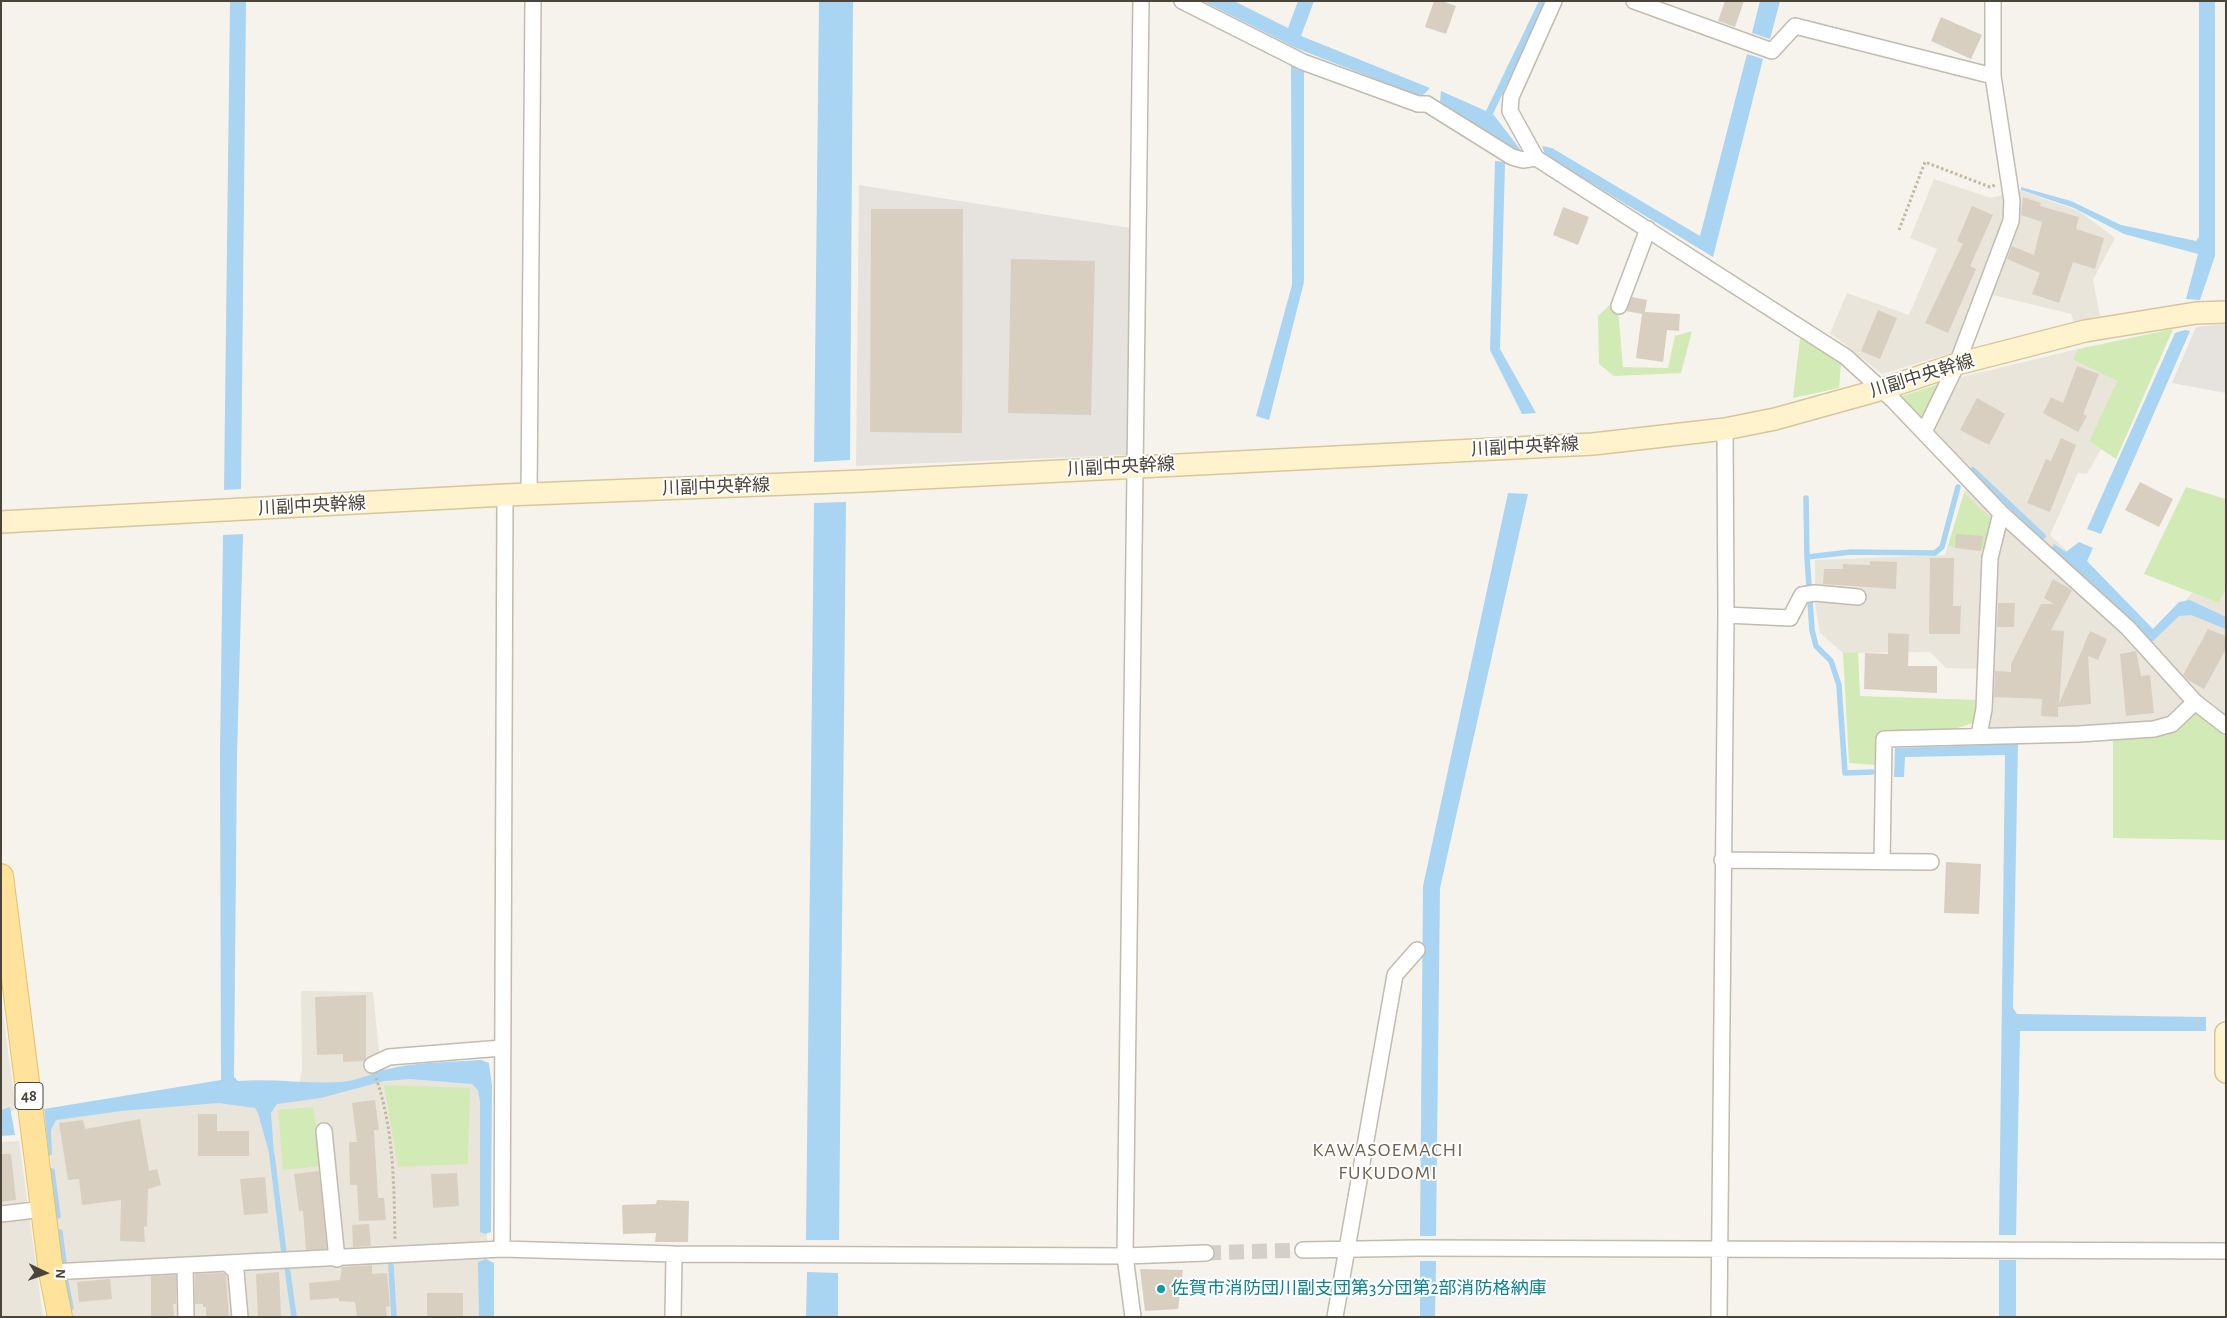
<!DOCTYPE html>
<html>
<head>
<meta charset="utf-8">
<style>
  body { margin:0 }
  #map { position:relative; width:2227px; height:1318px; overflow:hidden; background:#f6f3ec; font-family:"Alegreya Sans",sans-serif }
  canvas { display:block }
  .frame { position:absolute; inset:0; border:2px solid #4b4439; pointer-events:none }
  .north { position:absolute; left:20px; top:1248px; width:50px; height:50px; -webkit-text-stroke:4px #fff; paint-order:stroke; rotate:93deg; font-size:14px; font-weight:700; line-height:20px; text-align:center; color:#4b4439 }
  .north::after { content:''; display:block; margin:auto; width:18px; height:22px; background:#4b4439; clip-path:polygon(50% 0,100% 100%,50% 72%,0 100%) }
</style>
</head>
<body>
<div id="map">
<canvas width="2227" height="1318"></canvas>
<div class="frame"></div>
<div class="north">N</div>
</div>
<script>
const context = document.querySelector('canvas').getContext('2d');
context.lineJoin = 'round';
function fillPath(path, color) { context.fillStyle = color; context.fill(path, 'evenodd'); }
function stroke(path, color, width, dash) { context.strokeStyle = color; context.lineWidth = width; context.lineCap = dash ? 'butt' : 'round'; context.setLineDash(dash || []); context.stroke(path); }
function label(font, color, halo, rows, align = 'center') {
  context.font = font + ' "Alegreya Sans","Noto Sans JP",sans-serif'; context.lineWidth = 4; context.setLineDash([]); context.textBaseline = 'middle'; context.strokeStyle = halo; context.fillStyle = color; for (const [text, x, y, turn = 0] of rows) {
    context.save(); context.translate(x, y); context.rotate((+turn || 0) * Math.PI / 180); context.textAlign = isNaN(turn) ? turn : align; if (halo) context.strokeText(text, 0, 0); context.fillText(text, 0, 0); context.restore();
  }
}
fillPath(new Path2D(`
  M1934 179 1991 198 2019 190 2079 211 2115 238 2093 280 2100 316 2074 322 2071 314 1993 295 1971 347 1882 374 1830 333 1847 293 1909 315 1937 249 1910 238Z
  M2078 349 2073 360 2117 381 2089 441 2101 449 2087 474 2078 473 2050 535 2155 634 2192 593 2219 603 2226 588V737L2196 713 2169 733 2023 741 1976 722 1980 669 1946 668 1930 652 1843 653 1820 633 1815 603V560L1945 555 1964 493 1972 475 1933 433 1961 377Z
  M301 991 373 992 379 1051 386 1074 487 1077V1317H72L64 1282 46 1116 299 1086 302 1069Z
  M1 999 16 1110 1 1115Z
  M19 1141 43 1317H1V1142Z`), '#eae5da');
fillPath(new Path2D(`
  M859 185 1130 228 1127 455 856 466Z
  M2226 324V393L2172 383 2196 327Z`), '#e6e2dd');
fillPath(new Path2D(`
  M1617 298 1623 367 1668 368 1675 336 1692 331 1681 373 1614 376 1599 364 1598 316Z
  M2173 329 2116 459 2089 441 2117 381 2073 360 2078 349Z
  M1800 338 1841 363 1839 388 1793 398Z
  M1939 384 1925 416 1919 418 1899 397Z
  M2186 487 2226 499V588L2219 603 2144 574Z
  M1964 493 1990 517 1985 549 1948 546Z
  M1858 652 1860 696 1978 700 1976 722 1945 732H1878L1876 765 1849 763 1843 653Z
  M2196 713 2226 737V840L2113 838V736L2169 733Z
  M384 1085 470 1088 468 1164 398 1167Z
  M313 1107 322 1166 283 1170 278 1110Z`), '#d2eab5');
fillPath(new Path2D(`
  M230 1H246L241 489 224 490Z
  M819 1H853L850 460 814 462Z
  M1203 1H1234L1288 28 1298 1H1314L1301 36 1430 88 1421 97 1296 48Z
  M1539 1H1546L1493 114 1520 149 1517 152 1440 102 1441 91 1486 111Z
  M1760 1H1780L1770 39 1752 33Z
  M2199 1H2215V256L2200 300 2186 299 2198 254 2124 234 2074 208 2021 190V187L2071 201 2121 225 2196 241 2199 237Z
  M1747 54 1763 59 1713 257 1545 155 1542 146 1552 148 1700 236Z
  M1291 65 1304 70V282L1269 420 1256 416 1292 285Z
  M1495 161 1505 162 1500 349 1536 413 1522 414 1490 350Z
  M2185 330 2190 331 2101 534 2087 529 2175 333Z
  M1508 493 1528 494 1440 888 1436 1236H1420L1423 886Z
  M846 502 839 1240H806L814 503Z
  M243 534 237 755 234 1077 238 1081C273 1078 308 1084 342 1082 361 1080 378 1070 397 1067 425 1062 453 1062 481 1060L489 1063 492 1086 491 1232 485 1234 480 1232V1102L478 1090 472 1084 410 1079 384 1081 321 1098 277 1104 271 1113 274 1155 270 1156 258 1113 255 1108 219 1103 121 1111 56 1120 51 1130 52 1154 49 1156 44 1109 221 1080 220 753 223 535Z
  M2079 542 2093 548 2087 561 2153 629 2179 602 2190 600 2226 617V629L2191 615 2179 616 2152 642 2052 548 2054 544 2066 552Z
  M2018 744 2013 1008 2017 1014 2206 1017V1031H2020L2016 1235H1999L2005 755 1905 757 1904 777H1894L1895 748Z
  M10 1107 15 1135 1 1136V1110Z
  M486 1259 494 1263V1317H479L478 1262Z
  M1999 1260H2016V1317H1999Z
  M1420 1261H1436L1435 1317H1420Z
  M807 1272 838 1273V1317H806Z`), '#a9d4f2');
stroke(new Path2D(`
  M1973 470 2043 536
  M1806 498 1807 557 1812 630 1816 646 1831 661 1839 685 1845 773 1872 772
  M1807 557 1851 552 1935 553 1942 547 1958 487
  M272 1155 284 1254
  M52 1171 58 1216
  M60 1232 64 1263
  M391 1266 394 1317
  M287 1267 294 1317
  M66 1282 71 1308`), '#a9d4f2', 5.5);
fillPath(new Path2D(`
  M1434 1H1442L1456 6 1446 34 1425 27Z
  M1725 1H1744L1735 27 1718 21Z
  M1941 17 1982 35 1971 59 1931 41Z
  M2023 197 2041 203 2040 206 2079 217 2076 229 2104 238 2095 269 2073 262 2059 303 2032 294 2040 273 2007 259 2012 246 2034 255 2042 222 2021 215Z
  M1972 206 1993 215 1970 266 1976 269 1948 333 1925 323 1963 244 1957 241Z
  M1563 207 1589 217 1578 245 1553 235Z
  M871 209H963L962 433 870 432Z
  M1011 259 1095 261 1091 415 1008 413Z
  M1632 297 1647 300 1645 312 1680 314 1679 331 1667 330 1663 362 1636 358 1642 314 1626 311Z
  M1878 310 1897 318 1880 359 1861 351Z
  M2077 366 2099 374 2083 414 2087 416 2078 432 2043 413 2051 397 2063 403Z
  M1977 398 2005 414 1989 445 1960 430Z
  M2061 438 2076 445 2050 512 2027 503 2046 459 2051 461Z
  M2140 482 2173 499 2159 527 2125 510Z
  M1956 534 1983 536 1981 551 1955 548Z
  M1930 558H1954L1953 606H1961L1960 634H1929Z
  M1870 561 1897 562 1896 589 1823 584 1824 569H1843V564L1870 565Z
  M2053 579 2072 590 2051 630 2064 631 2059 704 2090 631 2107 639 2098 660 2088 656 2091 704 2058 707V717L2041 716 2042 699 1994 697 1995 671 2011 672V664L2041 604H2054L2044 598Z
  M1998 603H2015L2014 627H1997Z
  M2208 629 2226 636V649L2204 689 2188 680 2183 675Z
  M1888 633 1909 634 1908 666H1937V693L1864 689 1865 653 1888 654Z
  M2136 651 2141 676 2150 675 2154 713 2126 716 2120 654Z
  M1946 862 1981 864 1979 914 1944 913Z
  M366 995V1058L364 1061 343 1062V1054L317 1055 315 997Z
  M375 1100 379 1130H374L378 1198H384L386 1220 359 1221 357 1185H350L349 1142H357L352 1103Z
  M198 1114H217V1131H249V1156H198Z
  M140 1119 149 1171 157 1169 161 1185 148 1189 147 1226 144 1227 145 1242 120 1241 121 1200 82 1205 79 1179 68 1180 59 1123 83 1120 85 1129Z
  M1 1154H11L16 1200 1 1202Z
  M319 1171 327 1249 306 1250 303 1211H299L294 1174Z
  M457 1173 459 1206 433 1208 431 1174Z
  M265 1177 268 1213 244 1215 240 1179Z
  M657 1200 689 1201 688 1242H655L656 1233 623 1234 622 1205 656 1204Z
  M369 1224 371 1246 353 1247 352 1225Z
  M372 1265V1274L387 1273 390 1306 386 1307 387 1317H357L355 1302 339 1301V1298L310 1300 309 1283 340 1280 342 1267Z
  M1140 1269 1183 1270 1178 1309 1145 1311Z
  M279 1272 281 1317H258L256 1274Z
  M223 1273 226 1275 229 1317H206V1307H203V1304H195V1274Z
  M176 1275V1304H173L174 1317H151V1276Z
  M110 1279 112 1299 79 1302 77 1282Z
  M427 1293H463V1317H427Z`), '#d8cfc1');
stroke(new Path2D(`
  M1206 1253 1303 1250`), '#d4d0c8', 15, [15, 8]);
const street = new Path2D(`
  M1182 1 1303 62 1418 104H1427L1512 157 1523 160 1536 158
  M1554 1 1511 97 1510 111 1536 158 1846 357 1893 400 2001 513 2128 628 2195 702 2226 726
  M1634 1 1772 51 1795 26 1993 76
  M1619 306 1648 229
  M1924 432 1957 364 2011 221 2012 201 1993 76V1
  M529 495 533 1
  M1726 615 1790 618 1802 595 1815 593 1858 597
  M1979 735 1984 709 1990 558 2001 513
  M1722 860 1931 862
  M1882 862 1884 739 2079 734 2154 729 2172 724 2195 702
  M372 1065 389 1057 502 1048
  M324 1131 337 1259
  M1 1214 44 1209
  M502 1249 505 495
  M1303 1250 1418 1248 2226 1251
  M228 1264 236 1272 240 1317
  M185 1266 186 1317
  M51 1272 502 1249 674 1254 1125 1256 1206 1253
  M673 1317 674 1254
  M1133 1317 1125 1256 1141 1
  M1335 1317 1395 975 1417 950
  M1719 1317 1726 615 1725 429`);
const secondary = new Path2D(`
  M1 522 505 495 863 481 1593 444 1725 429 1775 419 1883 389 1957 364 2085 331 2196 313 2226 312
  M2226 1033V1072`);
const primary = new Path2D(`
  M1 876 51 1272 60 1317`);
stroke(street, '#c2bbae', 18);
stroke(secondary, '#d6c79b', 24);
stroke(primary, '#e6c16a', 26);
stroke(new Path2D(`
  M1899 230 1925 162 1990 187 1995 185
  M376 1078C394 1129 394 1187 395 1240`), '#c4b79f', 3, [2.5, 2.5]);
stroke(street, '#fff', 15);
stroke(secondary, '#fff3cd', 21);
stroke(primary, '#ffe39c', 24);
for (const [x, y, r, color] of [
  [1161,1289,5,"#0f9aa8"]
]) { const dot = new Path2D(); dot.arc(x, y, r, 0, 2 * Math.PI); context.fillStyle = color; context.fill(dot); stroke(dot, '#fff', 2); }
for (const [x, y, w] of [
  [29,1096,28]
]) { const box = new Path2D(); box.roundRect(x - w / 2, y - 13.5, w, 27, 4); context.fillStyle = '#fff'; context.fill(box); stroke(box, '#4b4439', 1); }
label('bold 16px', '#4b4439', null, [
  ["48",29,1096]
]);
label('18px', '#4b4439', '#fff', [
  ["川副中央幹線",1922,376,-17],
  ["川副中央幹線",1525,447,-3],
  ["川副中央幹線",1121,467,-3],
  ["川副中央幹線",716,487,-2],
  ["川副中央幹線",312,506,-3]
]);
label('18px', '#0d838f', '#fff', [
  ["佐賀市消防団川副支団第3分団第2部消防格納庫",1171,1289]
], 'left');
context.letterSpacing = '1px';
label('20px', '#6e6250', '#fff', [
  ["KAWASOEMACHI",1388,1150],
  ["FUKUDOMI",1388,1173]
]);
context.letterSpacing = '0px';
</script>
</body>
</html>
